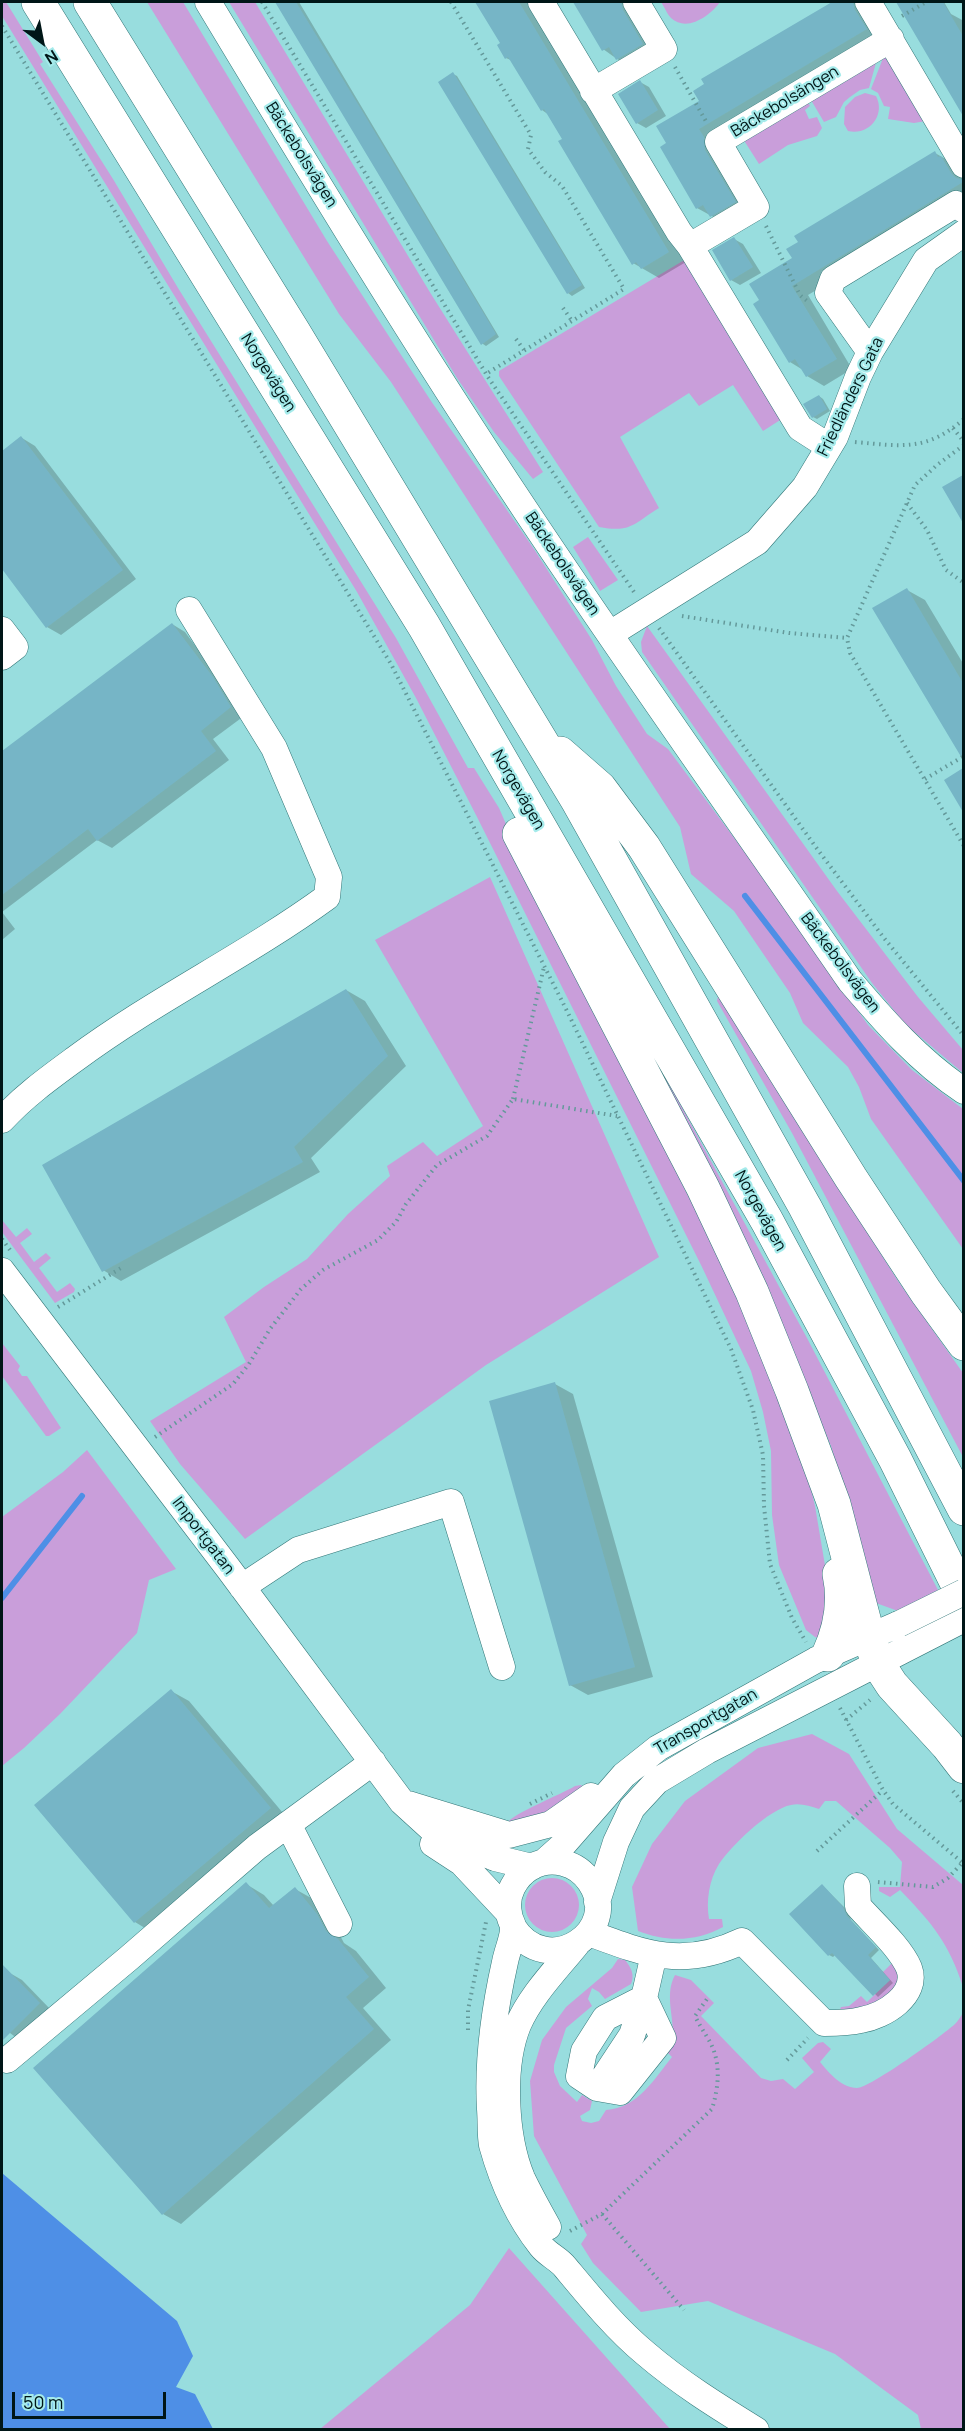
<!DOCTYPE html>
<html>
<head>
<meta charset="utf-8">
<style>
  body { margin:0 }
  #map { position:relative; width:965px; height:2431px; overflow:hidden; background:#98ddde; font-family:Manrope,sans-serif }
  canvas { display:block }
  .frame { position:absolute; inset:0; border:3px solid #001617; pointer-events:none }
  .north { position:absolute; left:12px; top:12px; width:60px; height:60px; -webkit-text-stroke:4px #a5ebeb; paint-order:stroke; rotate:148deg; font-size:16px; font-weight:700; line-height:24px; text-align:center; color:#001617 }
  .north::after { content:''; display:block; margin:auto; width:21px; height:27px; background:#001617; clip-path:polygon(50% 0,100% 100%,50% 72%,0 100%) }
  .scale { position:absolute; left:12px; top:2392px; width:154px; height:27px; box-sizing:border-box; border:3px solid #001617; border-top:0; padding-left:8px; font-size:18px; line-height:21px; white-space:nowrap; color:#001617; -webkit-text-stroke:4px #a5ebeb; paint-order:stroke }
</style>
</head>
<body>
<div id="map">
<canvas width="965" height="2431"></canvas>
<div class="frame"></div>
<div class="north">N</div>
<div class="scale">50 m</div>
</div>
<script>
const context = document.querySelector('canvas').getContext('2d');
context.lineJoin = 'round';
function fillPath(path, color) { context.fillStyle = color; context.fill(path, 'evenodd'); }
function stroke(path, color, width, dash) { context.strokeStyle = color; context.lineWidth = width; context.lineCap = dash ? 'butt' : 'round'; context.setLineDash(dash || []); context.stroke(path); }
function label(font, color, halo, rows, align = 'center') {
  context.font = font + ' Manrope,sans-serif'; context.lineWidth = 4.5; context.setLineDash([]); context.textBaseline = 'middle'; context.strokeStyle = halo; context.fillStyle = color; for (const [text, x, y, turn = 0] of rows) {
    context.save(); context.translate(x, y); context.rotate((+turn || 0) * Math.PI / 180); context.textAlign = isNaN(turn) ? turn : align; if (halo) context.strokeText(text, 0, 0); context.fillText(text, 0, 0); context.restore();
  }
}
fillPath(new Path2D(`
  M2 2H6L43 62 40 64 113 179 178 288 396 638 468 768H474L499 808 526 870 662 1137 682 1184 743 1300 805 1464 815 1506 832 1607 821 1639 815 1637 806 1630 779 1565 772 1515 771 1451 763 1412 751 1371 702 1267 476 815 416 698 357 592 2 16Z
  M147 2H183L327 241 431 401 534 549 592 640 616 686 647 734 668 749 755 866 868 1025 912 1070 963 1109V1249L871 1119 859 1087 848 1067 803 1023 790 993 734 911 691 874 680 827 391 382 339 314Z
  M229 2H255L431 294 543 472 533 479 494 432 457 378Z
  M661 2H720C711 15 687 33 671 18 667 14 664 6 661 2Z
  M879 52 869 88 860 90 850 97 844 102 836 117 824 122 808 95Z
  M885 53 932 120 914 123 888 119 890 107 884 106 878 93 871 89Z
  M865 93 876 96C886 115 869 136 848 131L844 124 845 107 855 97Z
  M805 96 810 106 805 110 809 119 817 117 822 128 817 136 788 145 759 164 745 142 746 138Z
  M691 256 788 415 763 431 733 385 699 406 689 393 620 437 659 508C633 524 631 533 599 527L499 376V371Z
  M588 537 618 580 600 591 573 547Z
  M647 626 837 891 918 997 963 1050V1073L905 1024 872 983 642 652 641 642Z
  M490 877 659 1257 486 1365 245 1539 180 1464 150 1421 246 1362 224 1317 264 1287 307 1259 348 1214 390 1176 387 1166 423 1142 437 1156 483 1126 375 940Z
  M718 996 898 1281 963 1373V1457L792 1133 717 1001Z
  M642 1034 807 1338 938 1590 898 1611 876 1603 831 1446 769 1302Z
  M2 1220 16 1237 27 1228 32 1234 20 1243 34 1262 46 1253 51 1258 39 1268 57 1292 70 1283 75 1289 74 1292 55 1303 2 1232Z
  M2 1343 20 1366 18 1370 22 1376H27L61 1428 49 1436H46L2 1376Z
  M87 1450 176 1569 149 1580 137 1633 60 1714 24 1748 2 1766V1517L63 1472Z
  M812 1734 849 1754 897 1829 963 1885V1987C949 1943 932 1923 900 1890L890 1897 879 1891V1887H900L902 1862 890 1848 836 1801H825L819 1809C810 1806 800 1803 791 1805 769 1809 731 1846 719 1864 709 1880 706 1901 709 1919H722L723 1927C696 1942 666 1942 638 1931L632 1887 652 1844 685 1801 758 1748Z
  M581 1785 584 1787 558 1811 507 1823C512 1814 562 1794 575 1786Z
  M525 1905a27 27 0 1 1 54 0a27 27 0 1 1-54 0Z
  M897 1958 903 1966 892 2002 839 2012 841 2007 849 2006 861 1996 867 2002 890 1980 883 1972Z
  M618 1959 625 1960C631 1967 635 1975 631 1984L605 1999 599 1992 592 1988 588 1999 592 2006 566 2028 554 2065V2072L560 2086 577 2102 582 2095 592 2101 590 2110 580 2116 582 2121 591 2123 599 2121 606 2110C638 2108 654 2079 672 2057L666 2051C668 2045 672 2039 673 2033 673 2014 665 1993 675 1975L691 1980 714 2003 701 2016 761 2078 771 2081 783 2079 795 2089 814 2072 802 2058 818 2043 823 2042 831 2049 820 2062C829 2073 842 2088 857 2088 870 2088 943 2035 955 2024 958 2021 961 2016 963 2013V2429H921L918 2415 835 2354 708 2301 641 2312 593 2263 581 2244 587 2235 534 2136 530 2081 542 2040 566 2007 612 1968Z
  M509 2248 670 2429H320L470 2305Z`), '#c99eda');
fillPath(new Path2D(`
  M2 2173 177 2321 193 2356 176 2387 195 2394 213 2429H2Z`), '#4e8fe6');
fillPath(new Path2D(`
  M276 2H299L499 337 486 346 483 344Z
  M477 2H529L686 262 659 278 633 263 564 139 549 115 542 110 513 61 506 58 502 44Z
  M575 2H632L658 53 633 67 617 59 603 49Z
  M835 2H866L882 39 715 138 751 211 728 225 697 208 669 144 701 101 706 85 703 80Z
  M897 2H944L951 14 964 21V113Z
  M453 74 457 76 585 288 572 296 568 293Z
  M640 82 649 87 666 116 646 128 637 123Z
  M935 153 951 162 964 175V202L808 295 852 369 824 386 807 376 803 370 790 362 761 301 794 259Z
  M734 239 743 244 761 273 740 285 731 280Z
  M819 396 823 399 830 411 817 419 813 417Z
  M22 438 35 446 136 579 61 635 47 627 2 566V453Z
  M964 476V521L944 488Z
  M907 590 925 600 964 665V752L958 749Z
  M172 624 185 632 226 687 244 716 213 739 229 760 112 848 97 840 2 912 15 929 2 940V753Z
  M964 770V809L946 780Z
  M346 990 365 1001 406 1066 311 1158 320 1172 121 1281 103 1270Z
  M555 1384 573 1394 653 1677 588 1695 570 1685Z
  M171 1691 189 1701 288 1819 153 1933 135 1922 36 1805Z
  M246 1884 264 1895 274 1906 295 1889 313 1899 335 1926 344 1943 356 1951 386 1988 363 2008 391 2040 181 2224 163 2214Z
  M822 1885 847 1910 851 1920 879 1950 871 1958 893 1983 878 1997 836 1954 833 1957 829 1955 791 1914Z
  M8 1972 22 1980 53 2012 22 2042 2 2027V1979Z`), '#0003');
stroke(new Path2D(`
  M745 896 964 1181
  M2 1598 82 1496`), '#4e8fe6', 6);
fillPath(new Path2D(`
  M275 2H296L364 114 496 334 481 345Z
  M475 2H519L669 252 641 269 636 262 632 265 558 141 562 139 544 109 541 111 508 57 505 59 497 45 500 43Z
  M573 2H621L623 10 643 44 616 60 609 47 602 51Z
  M832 2H853L855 10 867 29 699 129 704 137 705 150 736 202 710 217 703 205 696 209 660 147 666 143 656 126 699 101 693 91 704 84 701 79Z
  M896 2H943L963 36V116Z
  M453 72 582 285 567 294 438 82Z
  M640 80 658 110 636 124 618 94Z
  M935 151 938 157 941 156 951 173 956 178 963 180V182L792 286 837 359 806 377 795 359 789 363 766 325 753 304 759 300 749 284 792 258 786 249 798 242 794 236Z
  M734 237 753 267 730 281 712 250Z
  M819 395 827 409 812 418 803 404Z
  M21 436 123 570 46 628 2 569V451Z
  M963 475V523L942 487Z
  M907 588 963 683V760L872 608Z
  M172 623 213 677 231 707 201 731 216 751 97 841 88 829 2 895V751Z
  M963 768V812L944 780Z
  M346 989 388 1056 294 1147 303 1162 102 1272 42 1165Z
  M555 1382 635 1667 569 1686 489 1401Z
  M171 1689 271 1808 134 1923 34 1805Z
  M246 1882 269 1908 295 1887 317 1914 326 1931 338 1939 369 1977 346 1997 374 2029 162 2215 33 2068Z
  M822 1884 843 1907 847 1916 876 1947 868 1955 890 1980 873 1996 832 1953 828 1956 789 1914Z
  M2 1964 40 2003 2 2041Z`), '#76b5c6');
const minor = new Path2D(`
  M208 2C311 173 415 344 526 511 631 669 742 824 850 981 885 1022 919 1061 964 1091
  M541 2 679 232 690 246 800 428 828 446
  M868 2 964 165
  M593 91 664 49 636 2
  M690 246 756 207 718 142 891 39
  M870 352 828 293 833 279 956 204 964 210
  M2 630 15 647 2 657
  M610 634 757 542 805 487 835 437 858 377 870 352 926 260 964 233
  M2 1120C24 1096 49 1078 75 1059 156 999 246 956 327 897L329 877 274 748 189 610
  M2 1271 228 1568 402 1802 436 1833 495 1858 532 1867
  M242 1587 298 1550 451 1502 502 1667
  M408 1804 509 1835 551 1824 591 1796
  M288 1824 339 1924
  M433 1844 462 1863 508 1912
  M544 1862 562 1846 624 1775 658 1748 816 1660 899 1624
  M597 1902 616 1842 632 1808 657 1781 707 1751 964 1619
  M513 1927C547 1981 623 1931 590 1882 577 1862 551 1856 531 1867 515 1877 505 1895 509 1913 509 1918 512 1922 513 1926 514 1936 507 1951 505 1962 494 2011 487 2059 490 2109 491 2121 490 2134 492 2145 502 2181 518 2217 541 2246 548 2255 559 2259 565 2267 590 2297 615 2328 645 2353 680 2383 717 2406 756 2430
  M589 1933C645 1954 684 1969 742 1941L824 2023C836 2023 849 2023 861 2020 884 2016 919 1995 909 1968 900 1947 873 1923 858 1906L857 1886
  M644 1998 663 2038 620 2092 597 2088 579 2076 584 2051 605 2018Z
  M7 2060 129 1958 257 1847 373 1762
  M597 2088 632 2035 644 1998 654 1954
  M548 2227C539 2211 530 2195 522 2178 505 2137 501 2067 518 2025 531 1995 556 1970 577 1944`);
const highway = new Path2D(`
  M38 2 424 626 767 1221 895 1459 964 1598
  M90 2 294 332 577 800 805 1207 964 1509
  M560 753 600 788 644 847 851 1178 926 1292 964 1344
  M519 834 703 1188 752 1292 792 1391 834 1504 869 1638 879 1665 892 1685 947 1745 964 1767
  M828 1655C840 1629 845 1602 839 1574`);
stroke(minor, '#317677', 27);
stroke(highway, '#317677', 34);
stroke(new Path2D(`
  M262 2 488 377 634 592
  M451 2 531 135 528 149 545 172 562 186 624 289 486 374
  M963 2 964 3
  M902 16 926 2
  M2 26 391 664 566 1009 731 1349 753 1410 763 1455 764 1506 770 1564 792 1618 806 1642
  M675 67 707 123
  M766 226 800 295 807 301
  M563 308 572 321
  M516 339 524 350
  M953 428 964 442
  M855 442C901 446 926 452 964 419
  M964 445 937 465 915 485 847 638 850 653 964 846
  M907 503 927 530 946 570 964 583
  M682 616 789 633 847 638
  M659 628 815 846 884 938 964 1036
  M925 779 964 756
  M513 1099 544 967
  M2 1239 10 1250
  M58 1307 121 1268
  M155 1437 233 1384 249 1364 270 1329 301 1289 323 1270 378 1240 396 1222 406 1204 437 1165 487 1136 513 1099 617 1116
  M840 1708 883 1790 893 1804 964 1864
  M846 1720 870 1700
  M953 1791 964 1804
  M530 1804 552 1793
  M817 1851 883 1790
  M878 1882 933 1887 948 1878 963 1862
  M468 2030V2010L486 1922
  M787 2060 808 2038
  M602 2214 684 2310
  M570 2231 602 2214 712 2109C719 2086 721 2063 710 2042 705 2033 699 2025 695 2016L707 1999`), '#64999a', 4, [1.5, 4.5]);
stroke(minor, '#fff', 26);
stroke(highway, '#fff', 33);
const minorBridge = new Path2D(`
  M899 1624 964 1592`);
stroke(minorBridge, '#317677', 27, []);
stroke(minorBridge, '#fff', 26);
label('16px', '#001617', '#a5ebeb', [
  ["Bäckebolsängen",785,102,-31],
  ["Bäckebolsvägen",301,155,58],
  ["Norgevägen",268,373,58],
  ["Friedländers Gata",851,397,-64],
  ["Bäckebolsvägen",562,564,56],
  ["Norgevägen",518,790,60],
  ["Bäckebolsvägen",840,963,53],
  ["Norgevägen",760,1211,61],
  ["Importgatan",203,1536,53],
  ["Transportgatan",706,1722,-30]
]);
</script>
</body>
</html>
